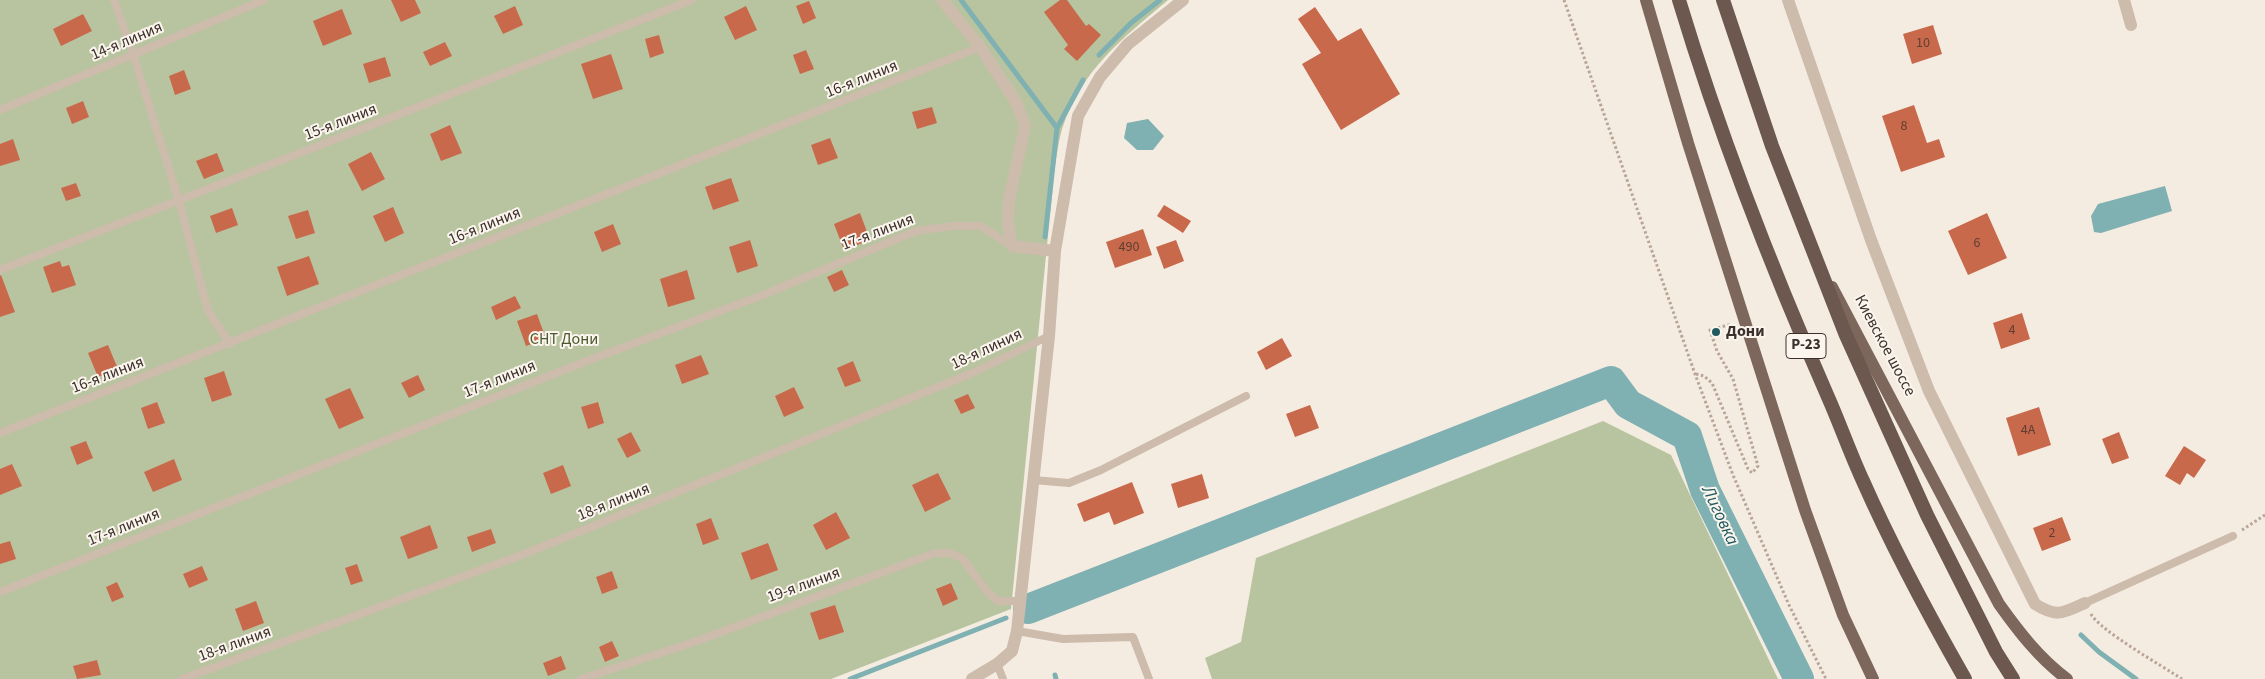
<!DOCTYPE html>
<html>
<head>
<meta charset="utf-8">
<style>
  body { margin:0 }
  canvas { display:block; background:#f4ebe1 }
</style>
</head>
<body>
<canvas width="2265" height="679"></canvas>
<script>
const context = document.querySelector('canvas').getContext('2d');
context.lineJoin = 'round';
function fillPath(path, color) { context.fillStyle = color; context.fill(path, 'evenodd'); }
function stroke(path, color, width, dash) { context.strokeStyle = color; context.lineWidth = width; context.lineCap = dash ? 'butt' : 'round'; context.setLineDash(dash || []); context.stroke(path); }
function label(font, color, halo, rows, align = 'center') {
  context.font = font + ' "Source Sans 3",sans-serif'; context.lineWidth = 4; context.setLineDash([]); context.textBaseline = 'middle'; context.strokeStyle = halo; context.fillStyle = color; for (const [text, x, y, turn = 0] of rows) {
    context.save(); context.translate(x, y); context.rotate((+turn || 0) * Math.PI / 180); context.textAlign = isNaN(turn) ? turn : align; if (halo) context.strokeText(text, 0, 0); context.fillText(text, 0, 0); context.restore();
  }
}
fillPath(new Path2D(`
  M0 0H1168C1122 39 1082 69 1062 129 1058 143 1056 160 1054 175L1011 609 831 679H0Z
  M1603 421 1671 455 1778 679H1212L1205 658 1241 642 1256 558Z`), '#b8c4a0');
fillPath(new Path2D(`
  M1148 119 1164 136 1153 150H1137L1124 138 1127 123Z
  M2165 186 2172 211 2101 233 2094 232 2091 216 2098 204Z`), '#7fb0b2');
stroke(new Path2D(`
  M961 0 1057 128
  M1099 55 1131 23 1160 0
  M1045 237 1057 128 1083 80
  M2081 635 2099 652 2136 679
  M1055 675 1056 679
  M850 679 1006 618`), '#7fb0b2', 5);
stroke(new Path2D(`
  M1028 609 1611 381 1628 404 1687 436 1705 490 1799 679`), '#7fb0b2', 30);
fillPath(new Path2D(`
  M391 0H415L421 13 401 22Z
  M1060 0H1067L1086 26 1089 24 1101 35 1077 61 1064 49 1068 45 1044 12Z
  M809 1 816 18 803 24 796 6Z
  M515 6 523 25 503 34 494 16Z
  M746 6 757 30 735 40 724 17Z
  M1315 7 1338 41 1361 28 1400 94 1341 130 1302 64 1321 53 1298 19Z
  M342 9 352 34 323 46 313 21Z
  M83 14 92 31 61 46 53 29Z
  M1933 25 1942 54 1912 64 1903 34Z
  M659 35 664 53 650 58 645 39Z
  M445 42 452 56 430 66 423 52Z
  M806 50 814 69 800 74 793 55Z
  M611 54 623 89 593 99 581 64Z
  M385 57 391 76 369 83 363 64Z
  M184 70 191 89 175 95 169 76Z
  M83 101 89 117 72 124 66 108Z
  M1914 105 1927 143 1939 139 1945 157 1901 172 1882 116Z
  M932 107 937 123 917 129 912 112Z
  M450 125 462 153 441 161 430 134Z
  M830 138 838 158 818 165 811 145Z
  M13 139 20 160 0 166V144Z
  M371 152 385 179 362 191 348 164Z
  M217 153 224 171 204 179 196 161Z
  M731 178 739 201 713 210 705 187Z
  M76 183 81 196 66 201 61 188Z
  M1164 205 1191 221 1183 233 1157 216Z
  M393 207 404 233 385 242 373 216Z
  M232 208 238 225 216 233 210 216Z
  M308 210 315 233 296 239 288 216Z
  M860 213 870 240 844 250 834 224Z
  M1987 213 2007 258 1968 275 1948 231Z
  M613 224 621 244 602 252 594 232Z
  M1143 229 1152 255 1115 268 1106 242Z
  M750 240 758 266 737 273 729 247Z
  M1176 240 1184 261 1164 269 1156 247Z
  M309 256 319 284 287 296 277 267Z
  M60 261 62 267 69 265 76 285 52 293 43 267Z
  M687 270 695 299 668 307 660 279Z
  M842 270 849 285 834 292 827 277Z
  M1 275 15 312 0 317V276Z
  M515 296 521 308 496 320 491 307Z
  M2022 313 2030 339 2001 349 1993 323Z
  M537 314 546 339 526 346 517 321Z
  M1282 338 1292 356 1266 370 1257 352Z
  M108 345 118 369 98 377 88 353Z
  M701 355 709 374 682 384 675 365Z
  M853 361 861 381 845 387 837 368Z
  M224 371 232 395 212 402 204 378Z
  M418 375 425 390 409 398 401 383Z
  M794 387 804 408 784 417 775 396Z
  M350 388 364 418 339 429 325 399Z
  M968 394 975 408 961 414 954 400Z
  M157 402 165 423 148 429 141 408Z
  M598 402 604 423 588 429 581 407Z
  M1310 405 1319 428 1295 437 1286 414Z
  M2039 407 2051 445 2018 456 2006 418Z
  M631 432 641 451 627 458 617 439Z
  M2119 432 2129 458 2112 464 2102 439Z
  M86 441 93 458 77 465 70 447Z
  M2184 446 2206 460 2194 478 2187 473 2180 485 2165 476Z
  M174 459 182 480 153 492 144 472Z
  M12 464 22 486 0 495V469Z
  M563 465 571 486 551 494 543 473Z
  M938 473 951 499 925 512 912 485Z
  M1202 474 1209 498 1178 508 1171 484Z
  M1132 482 1144 513 1114 525 1109 512 1084 522 1077 504Z
  M836 512 850 538 826 550 813 525Z
  M2062 517 2071 540 2042 551 2033 528Z
  M711 518 719 539 703 545 696 524Z
  M430 525 438 548 408 559 400 537Z
  M491 529 496 543 472 552 467 537Z
  M10 541 16 559 0 564V544Z
  M768 543 778 570 751 580 741 553Z
  M357 564 363 581 351 585 345 568Z
  M202 566 208 580 189 588 183 574Z
  M612 571 618 588 602 594 596 577Z
  M117 582 124 597 112 602 106 587Z
  M951 583 958 599 943 606 936 589Z
  M256 601 264 623 243 631 235 609Z
  M835 605 844 632 819 640 810 613Z
  M612 641 619 656 605 662 599 647Z
  M561 656 566 669 548 676 543 663Z
  M97 660 101 675 77 679 73 666Z`), '#c8694b');
stroke(new Path2D(`
  M1564 0 1695 374 1733 475 1789 605 1826 679
  M1696 374 1704 376 1712 383 1748 469 1752 473 1758 466 1733 379 1717 351 1710 330 1732 324
  M2242 530 2265 515
  M2091 614C2099 630 2164 667 2182 679`), '#b9a596', 3, [2.5, 2.5]);
stroke(new Path2D(`
  M114 0 133 54 179 201 208 311 230 344
  M0 110 264 0
  M0 270 692 0
  M0 433 980 47
  M1033 480 1069 483 1101 470 1246 396
  M0 592 587 361 763 295 916 231 953 226H981L1012 246
  M2085 603 2233 536
  M1017 631 1063 639 1133 637 1149 679
  M997 664 1003 679
  M182 679 519 556 970 374 1049 336
  M581 679 694 642 935 553H950L962 558 985 589 997 601H1020`), '#cdbbac', 8);
stroke(new Path2D(`
  M942 0 980 47 1016 102 1025 126 1009 200 1008 223 1012 246 1055 251
  M1788 0 1871 240 1929 391 2035 604C2057 618 2063 613 2085 603
  M2124 0 2131 25
  M972 679 997 664 1012 651 1017 631 1049 336 1055 251 1078 116 1100 77 1128 44 1183 0`), '#cdbbac', 12);
stroke(new Path2D(`
  M1646 0 1688 143 1805 510 1843 615 1873 679
  M1832 287 1999 604C2019 632 2039 658 2067 679`), '#7d675c', 12);
stroke(new Path2D(`
  M1679 0C1720 136 1771 267 1828 397 1840 424 1850 453 1863 481 1893 549 1928 614 1965 679
  M1723 0 1772 146 1845 333 1927 515 1996 652 2013 679`), '#6c584f', 14);
for (const [x, y, r, color] of [
  [1716,332,5,"#1f5a5e"]
]) { const dot = new Path2D(); dot.arc(x, y, r, 0, 2 * Math.PI); context.fillStyle = color; context.fill(dot); stroke(dot, '#fbf5ee', 2); }
label('14px', '#5e3e33', null, [
  ["10",1923,44],
  ["8",1904,127],
  ["6",1977,244],
  ["490",1129,248],
  ["4",2012,331],
  ["4А",2028,431],
  ["2",2052,534]
]);
for (const [x, y, w] of [
  [1806,346,40]
]) { const box = new Path2D(); box.roundRect(x - w / 2, y - 12.5, w, 25, 4); context.fillStyle = '#fbf5ee'; context.fill(box); stroke(box, '#3b302b', 1); }
label('bold 15px', '#3b302b', null, [
  ["Р-23",1806,346]
]);
label('16px', '#3b302b', '#fbf5ee', [
  ["14-я линия",127,42,-23],
  ["16-я линия",862,80,-22],
  ["15-я линия",341,123,-21],
  ["16-я линия",485,227,-22],
  ["17-я линия",878,233,-21],
  ["Киевское шоссе",1884,346,62],
  ["18-я линия",987,350,-25],
  ["16-я линия",108,376,-21],
  ["17-я линия",500,380,-22],
  ["18-я линия",614,503,-22],
  ["17-я линия",124,528,-22],
  ["19-я линия",804,586,-20],
  ["18-я линия",235,645,-20]
]);
label('bold 16px', '#3b302b', '#fbf5ee', [
  ["Дони",1726,332]
], 'left');
label('16px', '#4a5a2e', '#fbf5ee', [
  ["СНТ Дони",564,340]
]);
label('italic 18px', '#1f5a5e', '#fbf5ee', [
  ["Лиговка",1719,516,65]
]);
</script>
</body>
</html>
